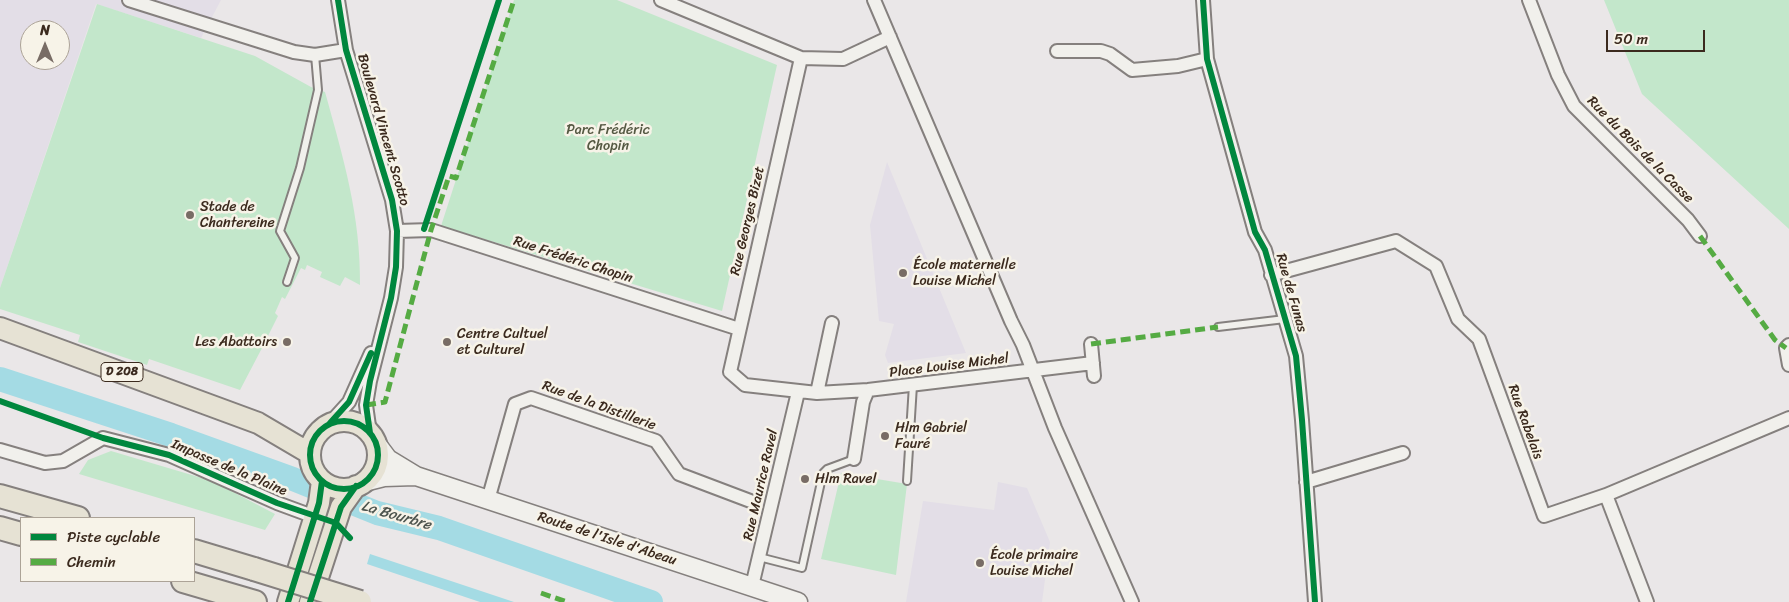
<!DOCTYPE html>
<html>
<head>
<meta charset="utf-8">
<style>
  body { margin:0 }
  #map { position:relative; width:1789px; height:602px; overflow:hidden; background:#eae7e8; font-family:Sriracha,sans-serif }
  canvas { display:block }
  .legend { position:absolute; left:20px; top:517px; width:175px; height:65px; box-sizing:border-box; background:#f7f3e8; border:1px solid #aca397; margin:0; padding:6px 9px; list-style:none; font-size:15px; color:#3b2a1e }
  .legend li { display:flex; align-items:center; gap:10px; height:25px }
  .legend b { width:25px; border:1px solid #aca397 }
  .north { position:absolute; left:20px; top:20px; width:50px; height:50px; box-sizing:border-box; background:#f7f3e8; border:1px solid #aca397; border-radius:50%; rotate:0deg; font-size:14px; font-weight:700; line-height:20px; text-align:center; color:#3b2a1e }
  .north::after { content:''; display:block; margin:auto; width:18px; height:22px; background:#786c65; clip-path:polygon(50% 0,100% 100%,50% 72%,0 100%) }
  .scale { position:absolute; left:1606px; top:30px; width:99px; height:22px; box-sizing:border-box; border:2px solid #3b2a1e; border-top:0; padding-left:6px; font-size:15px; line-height:18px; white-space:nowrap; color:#3b2a1e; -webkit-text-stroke:4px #f7f3e8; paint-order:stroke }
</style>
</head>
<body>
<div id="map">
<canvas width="1789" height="602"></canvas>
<ul class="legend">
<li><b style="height:6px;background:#00873e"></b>Piste cyclable</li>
<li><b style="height:6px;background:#55ab43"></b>Chemin</li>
</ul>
<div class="north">N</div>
<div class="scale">50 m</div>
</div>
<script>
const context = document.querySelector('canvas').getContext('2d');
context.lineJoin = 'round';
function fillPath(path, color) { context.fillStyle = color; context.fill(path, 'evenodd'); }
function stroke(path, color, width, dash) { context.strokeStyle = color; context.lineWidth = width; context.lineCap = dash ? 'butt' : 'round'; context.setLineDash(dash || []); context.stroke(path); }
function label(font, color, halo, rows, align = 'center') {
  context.font = font + ' Sriracha,sans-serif'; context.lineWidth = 5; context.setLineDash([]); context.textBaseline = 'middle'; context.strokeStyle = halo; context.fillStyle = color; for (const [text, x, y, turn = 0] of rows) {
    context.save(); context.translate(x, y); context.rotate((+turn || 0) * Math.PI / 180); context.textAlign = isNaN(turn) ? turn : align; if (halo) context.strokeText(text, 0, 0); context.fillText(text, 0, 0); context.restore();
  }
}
fillPath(new Path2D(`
  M0 0H221L201 38 96 4 0 288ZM30 30H60V60H30Z
  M887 162 966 353 888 363 885 355 894 324 879 321 870 225Z
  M998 482 1027 488 1050 542 1042 602H906L923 501 994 510Z`), '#e3dee7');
fillPath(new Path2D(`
  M514 0H617L777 65 722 311 441 226Z
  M1604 0H1789V229L1642 94Z
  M97 4 255 56 311 87 325 92C343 157 361 216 360 285L345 277 340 286 320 277 322 272 307 265 305 270 301 268 285 299 282 297 275 313 278 316 267 338 265 337 260 347 262 348 240 390 149 359 147 365 78 342 80 335 0 309V288Z
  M111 451 212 481 275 514 265 530 79 474 88 460Z
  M841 473 907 484 896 575 821 559Z`), '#c3e7cb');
fillPath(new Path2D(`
  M370 554 514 602H480L367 564Z`), '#a4dbe4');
stroke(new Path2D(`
  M0 379 171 435 293 479 377 513 439 528 651 602`), '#a4dbe4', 24);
const lane = new Path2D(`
  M287 282 295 258 280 231 300 168 318 90 315 55
  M1218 327 1285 319
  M907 481 913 385
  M759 557 802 568 823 473 827 469 854 459`);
const street = new Path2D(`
  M129 0 294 52 315 55 346 50
  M338 0 346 50 392 200 397 231 396 267 391 298 370 381 366 405 370 433
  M661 0 801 58 843 59 890 37
  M874 0 1011 321 1023 345 1055 428 1132 602
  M1203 0 1207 59 1255 232 1265 250 1296 356 1302 420 1315 602
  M1529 0 1558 75 1574 106 1688 220 1700 236
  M1057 51H1101L1110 54 1132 70 1178 66 1207 59
  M801 58 730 372 745 385 817 393 868 390 1093 363
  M397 231 431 230 739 329
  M1271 275 1396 241 1436 266 1458 319 1479 339 1544 516 1606 495 1789 418
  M1091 344 1094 376
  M1789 345 1786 348 1789 365
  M817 393 832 323
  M330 423 349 402 371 353
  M0 450 45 463 63 461 103 438 169 455 277 503 315 517
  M854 459 863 402 868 390
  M1306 482 1403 453
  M1606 495 1647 602
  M488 500 515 404 531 398 656 441 679 474 753 502
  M752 586 798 392`);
const secondary = new Path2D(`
  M376 443 388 459 416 476 798 602
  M364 482 384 477 415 476`);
const primary = new Path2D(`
  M0 328 258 423 309 453
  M310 455a34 34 0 1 1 68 0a34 34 0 1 1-68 0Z
  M288 602 319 503 322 481
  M310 602 341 507 356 486`);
const highway = new Path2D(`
  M0 496 78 518
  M0 528 21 534
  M194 551 254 569
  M183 581 255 602`);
stroke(lane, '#85807e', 10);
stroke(street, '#85807e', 16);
stroke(secondary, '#85807e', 21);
stroke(primary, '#85807e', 24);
stroke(highway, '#85807e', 26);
stroke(lane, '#f1f0ec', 6);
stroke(street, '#f1f0ec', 12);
stroke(secondary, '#f1f0ec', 18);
stroke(primary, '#e6e2d4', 20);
stroke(highway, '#e6e2d4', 22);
const highwayBridge = new Path2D(`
  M254 569 360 602`);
stroke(highwayBridge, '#85807e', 26, []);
stroke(highwayBridge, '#e6e2d4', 22);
stroke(new Path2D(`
  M1700 236 1775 340 1786 348
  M1091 344 1218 327
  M366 405 385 402 431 230 449 176 456 178 514 0
  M541 593 567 602`), '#55ab43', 5, [10, 5]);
stroke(new Path2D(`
  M338 0 346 50 392 200 397 231 396 267 391 298 370 381 366 405 370 433
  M1203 0 1207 59 1255 232 1265 250 1296 356 1302 420 1315 602
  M424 229 499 0
  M0 401 103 438 169 455 277 503 336 523 350 538
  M310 455a34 34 0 1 1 68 0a34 34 0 1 1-68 0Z
  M330 423 349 402 371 353
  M288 602 319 503 322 481
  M310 602 341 507 356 486`), '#00873e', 6);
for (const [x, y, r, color] of [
  [190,215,5,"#786c65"],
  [903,273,5,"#786c65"],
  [287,342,5,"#786c65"],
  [447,342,5,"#786c65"],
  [885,436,5,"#786c65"],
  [805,479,5,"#786c65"],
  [980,563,5,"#786c65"]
]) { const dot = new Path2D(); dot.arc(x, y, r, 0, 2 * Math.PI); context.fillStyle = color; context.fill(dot); stroke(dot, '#f7f3e8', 2); }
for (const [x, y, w] of [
  [122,372,42]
]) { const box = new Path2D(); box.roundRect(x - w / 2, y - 9.5, w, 19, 4); context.fillStyle = '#f7f3e8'; context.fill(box); stroke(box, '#3b2a1e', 1); }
label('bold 12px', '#3b2a1e', null, [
  ["D 208",122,372]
]);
label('14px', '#3b2a1e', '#f7f3e8', [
  ["Boulevard Vincent Scotto",383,130,74],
  ["Rue du Bois de la Casse",1640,150,45],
  ["Rue Georges Bizet",748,221,-77],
  ["Rue Frédéric Chopin",573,260,18],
  ["Rue de Funas",1291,293,74],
  ["Place Louise Michel",949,366,-7],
  ["Rue de la Distillerie",599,406,20],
  ["Rue Rabelais",1525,422,70],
  ["Impasse de la Plaine",229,468,23],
  ["Rue Maurice Ravel",761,485,-77],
  ["Route de l'Isle d'Abeau",607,539,18]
]);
label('14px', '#555943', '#f7f3e8', [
  ["Parc Frédéric",608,130],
  ["Chopin",608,146]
]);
label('14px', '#3b2a1e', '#f7f3e8', [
  ["Stade de",200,207],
  ["Chantereine",200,223],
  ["École maternelle",913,265],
  ["Louise Michel",913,281],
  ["Centre Cultuel",457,334],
  ["et Culturel",457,350],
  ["Les Abattoirs",277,342,"right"],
  ["Hlm Gabriel",895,428],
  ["Fauré",895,444],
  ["Hlm Ravel",815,479],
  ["École primaire",990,555],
  ["Louise Michel",990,571]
], 'left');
label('italic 15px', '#4e554f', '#f7f3e8', [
  ["La Bourbre",396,516,16]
]);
</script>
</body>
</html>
